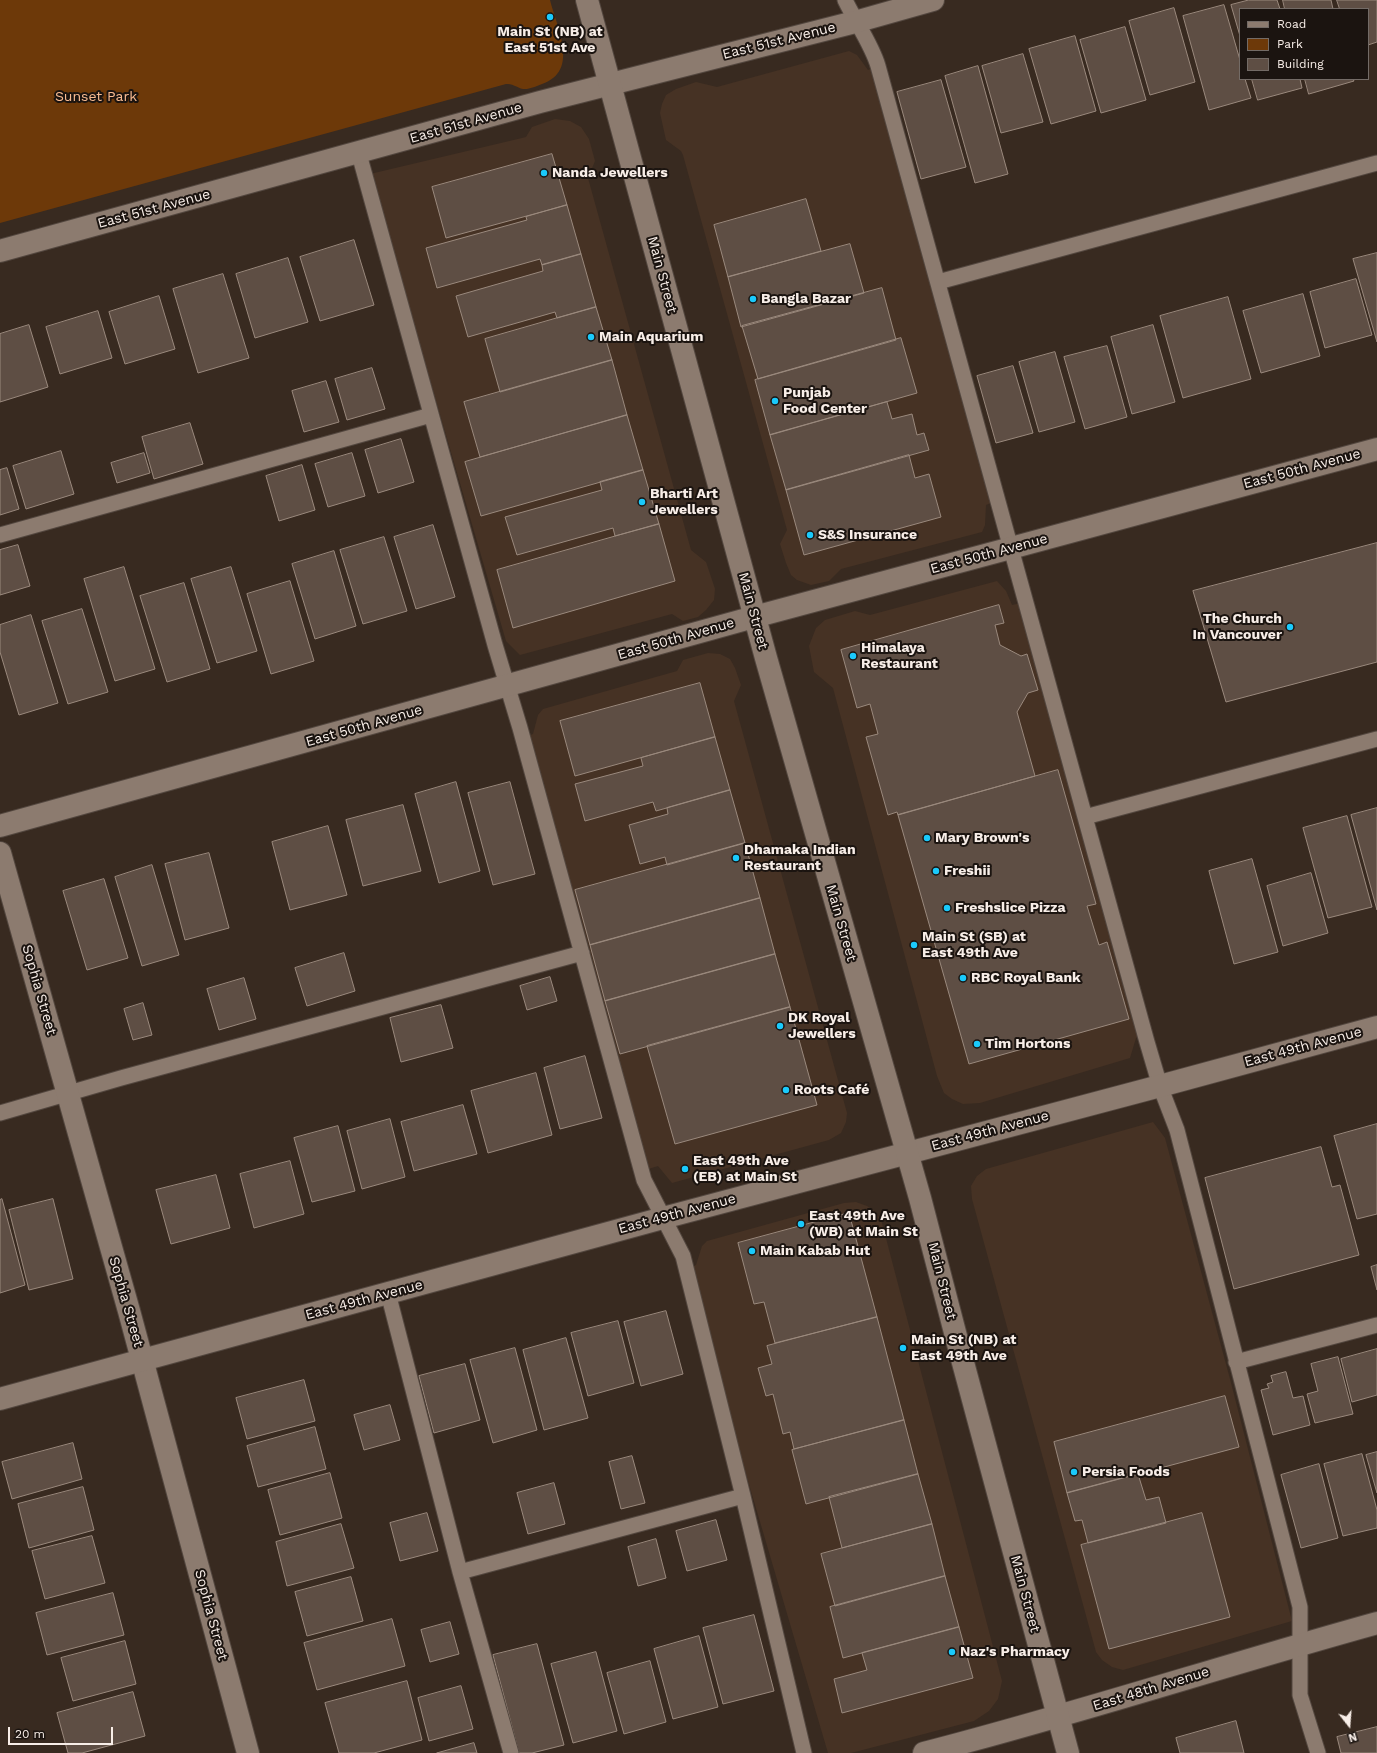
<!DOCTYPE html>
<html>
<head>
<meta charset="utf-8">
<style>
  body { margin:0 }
  #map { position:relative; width:1377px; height:1753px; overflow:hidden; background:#382a20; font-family:"Work Sans",sans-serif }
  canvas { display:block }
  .legend { position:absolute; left:1239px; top:8px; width:130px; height:72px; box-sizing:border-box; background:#1b1410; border:1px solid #736b66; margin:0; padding:5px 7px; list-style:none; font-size:12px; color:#f8eee8 }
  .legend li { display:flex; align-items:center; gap:8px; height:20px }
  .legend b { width:20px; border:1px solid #736b66 }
  .north { position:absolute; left:1329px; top:1705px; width:40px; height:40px; -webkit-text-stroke:3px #1b1410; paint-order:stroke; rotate:163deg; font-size:11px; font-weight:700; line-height:16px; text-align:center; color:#f8eee8 }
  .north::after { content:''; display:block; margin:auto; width:14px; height:18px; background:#f8eee8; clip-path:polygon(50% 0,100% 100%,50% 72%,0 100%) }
  .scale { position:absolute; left:8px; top:1727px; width:105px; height:18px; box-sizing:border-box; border:2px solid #f8eee8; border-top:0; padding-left:5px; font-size:12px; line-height:14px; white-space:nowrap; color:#f8eee8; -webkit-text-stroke:3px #1b1410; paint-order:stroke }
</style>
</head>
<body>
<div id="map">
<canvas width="1377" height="1753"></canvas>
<ul class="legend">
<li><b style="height:5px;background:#8c7b6f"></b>Road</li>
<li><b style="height:11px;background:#6d3909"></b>Park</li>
<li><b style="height:11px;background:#5e4e44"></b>Building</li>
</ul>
<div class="north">N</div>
<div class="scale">20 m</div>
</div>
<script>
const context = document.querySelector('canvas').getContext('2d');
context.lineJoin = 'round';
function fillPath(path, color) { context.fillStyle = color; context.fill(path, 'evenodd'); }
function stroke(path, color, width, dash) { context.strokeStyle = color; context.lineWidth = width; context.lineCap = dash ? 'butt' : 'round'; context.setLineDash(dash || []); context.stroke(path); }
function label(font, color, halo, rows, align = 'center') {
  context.font = font + ' "Work Sans",sans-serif'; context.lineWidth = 4; context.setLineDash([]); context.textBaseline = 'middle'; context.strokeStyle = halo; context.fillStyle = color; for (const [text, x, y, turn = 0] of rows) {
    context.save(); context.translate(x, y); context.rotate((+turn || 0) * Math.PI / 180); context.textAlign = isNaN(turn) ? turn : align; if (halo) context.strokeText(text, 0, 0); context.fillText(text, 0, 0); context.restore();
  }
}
fillPath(new Path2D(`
  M849 51 857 55 868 70 878 66 998 500 986 505 985 525 982 532 841 569 829 581 811 585 797 580 791 575 786 563 780 544 787 530 683 155 681 151 666 140 660 113 662 104 666 95 676 89 696 82 717 87Z
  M555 119 570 121 581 127 589 139 595 161 588 178 691 550 706 562 715 589 714 600 706 610 698 617 683 621 672 614 520 655 506 641 370 174 522 138 526 137 532 127Z
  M997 581 1006 591 1012 605 1027 602 1145 1035 1136 1038 1130 1058 980 1103 963 1104 952 1099 944 1093 937 1076 833 688 814 672 809 646 816 628 825 620 855 611 870 615Z
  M708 653 720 654 730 659 735 668 741 685 734 701 847 1113 846 1122 841 1133 829 1140 672 1183 658 1166 642 1171 523 738 533 734 538 715 543 709 677 671 683 660Z
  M1153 1122 1165 1138 1230 1379 1292 1621 1123 1670 1112 1667 1102 1660 1096 1652 972 1199 971 1186 977 1176 986 1169Z
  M856 1202 867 1206 876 1212 882 1223 1002 1681 998 1699 989 1711 974 1721 851 1753H828L686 1270 696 1265 702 1246 707 1241 844 1203Z`), '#463224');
fillPath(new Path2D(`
  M0 0H550C557 28 580 71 542 84 537 86 532 88 527 89 519 90 514 83 506 84L0 223Z`), '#6d3909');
const building = new Path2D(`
  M1249 0H1277L1280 9H1240V36L1231 5Z
  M1283 0H1331L1333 9H1285Z
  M1337 0H1377V42L1368 45V9H1340Z
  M1224 5 1240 60V79H1245L1251 98 1209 110 1183 16Z
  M1174 8 1195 82 1150 95 1129 21Z
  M1125 27 1146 100 1101 113 1080 40Z
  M1075 36 1096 111 1051 124 1029 49Z
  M1023 54 1043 122 1001 133 982 66Z
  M978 66 1008 174 975 183 945 76Z
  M1252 79H1300L1302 88 1258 100Z
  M1305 79H1353L1354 81 1309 94Z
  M941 80 966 167 921 179 897 92Z
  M552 154 567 205 446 238 432 187Z
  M806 199 821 251 728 277 714 225Z
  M567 205 581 254 542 265 540 259 437 288 426 248 527 220 526 217Z
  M354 240 374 305 320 321 300 257Z
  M850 244 864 293 741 327 728 277Z
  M1377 253V342L1353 259Z
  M581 254 596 307 557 318 555 312 468 337 456 296 543 271 542 265Z
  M288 258 308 322 255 338 236 274Z
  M223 274 249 358 198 373 173 289Z
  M1356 279 1372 335 1325 348 1310 292Z
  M882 288 896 340 758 379 742 326Z
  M1303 294 1320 356 1261 373 1243 311Z
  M159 296 175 349 125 364 109 312Z
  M1228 297 1251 379 1183 398 1160 316Z
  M596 307 612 360 500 392 485 339Z
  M98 311 112 358 60 374 46 327Z
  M29 325 48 387 0 402V334Z
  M1153 325 1175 402 1132 414 1111 337Z
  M901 338 917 393 770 435 755 380Z
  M1107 346 1127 417 1085 429 1064 357Z
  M1055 352 1075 422 1039 432 1019 362Z
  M612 360 627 415 480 457 464 402Z
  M1013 366 1033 433 996 443 977 376Z
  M372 368 385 409 347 420 335 379Z
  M326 381 339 422 304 432 292 391Z
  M887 402 892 419 912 414 917 435 924 433 929 450 786 490 770 435Z
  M627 415 643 470 481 516 465 462Z
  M190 423 203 464 154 479 142 437Z
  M401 439 414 482 378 493 365 450Z
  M61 451 74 494 26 509 13 466Z
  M144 453 150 473 117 483 111 463Z
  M352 453 365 496 328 507 315 464Z
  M909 455 915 478 929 474 941 517 804 555 786 490Z
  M302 465 315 510 279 521 266 476Z
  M7 468 19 509 0 515V470Z
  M643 470 659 524 615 536 613 528 517 555 505 517 602 490 600 482Z
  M659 524 675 581 513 628 497 570Z
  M433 525 455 597 416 609 394 537Z
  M384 537 407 611 363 624 340 550Z
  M1377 543V662L1226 702 1193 591Z
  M18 545 30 586 0 595V550Z
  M334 551 356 626 315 639 292 564Z
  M124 567 155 669 115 681 84 579Z
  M231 567 257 651 217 663 191 579Z
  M290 581 314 661 271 674 247 594Z
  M184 583 210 669 167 682 140 596Z
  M999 605 1004 623 995 625 1000 645 1021 656 1027 654 1038 690 1028 693 1017 712 1035 776 898 815 897 812 888 815 866 737 878 734 870 704 857 708 841 650Z
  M82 609 108 692 68 704 42 621Z
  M31 615 58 703 19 715 0 652V625Z
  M700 683 715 737 575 776 560 721Z
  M715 737 730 790 656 811 653 802 585 821 575 784 643 766 641 758Z
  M1058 770 1096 904 1087 906 1099 945 1107 942 1129 1019 969 1064 898 815Z
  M456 782 480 871 439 883 415 794Z
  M510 782 535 874 493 885 468 793Z
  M730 790 745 843 667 865 665 857 640 864 629 825 668 814 667 808Z
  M403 805 421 871 363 886 346 820Z
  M1377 808V910L1351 815Z
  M1347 816 1372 907 1328 918 1303 828Z
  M328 826 347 895 290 910 272 842Z
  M745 843 760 898 590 945 575 890Z
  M209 853 229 928 185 940 165 864Z
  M1252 859 1278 952 1234 964 1209 871Z
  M152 865 179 955 142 966 115 877Z
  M1311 873 1328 933 1283 946 1267 886Z
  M104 879 128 958 87 970 63 891Z
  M760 898 775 954 605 1001 590 945Z
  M344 953 355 991 307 1006 295 968Z
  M775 954 790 1007 620 1054 605 1001Z
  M550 977 557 1001 527 1010 520 986Z
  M244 978 256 1019 219 1030 207 989Z
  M143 1003 152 1035 133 1040 124 1009Z
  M441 1005 453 1048 401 1062 390 1018Z
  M790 1007 817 1105 675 1144 647 1046Z
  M585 1056 602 1118 560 1129 544 1068Z
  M536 1073 552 1135 488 1153 471 1091Z
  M463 1105 477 1154 414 1171 401 1122Z
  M390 1119 405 1177 362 1189 347 1131Z
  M1377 1124V1214L1357 1219 1334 1136Z
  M338 1126 355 1191 312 1202 294 1138Z
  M1321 1147 1332 1187 1340 1185 1359 1255 1234 1289 1205 1178Z
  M290 1161 304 1214 254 1228 240 1174Z
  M216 1175 230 1228 171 1244 156 1190Z
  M2 1199 25 1285 0 1293V1200Z
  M53 1199 73 1279 29 1290 9 1210Z
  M849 1213 877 1317 775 1343 764 1302 754 1304 738 1243Z
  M1377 1265V1290L1371 1267Z
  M666 1311 683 1374 641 1386 624 1322Z
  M877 1317 904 1420 794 1449 790 1432 783 1434 773 1394 766 1396 758 1368 772 1364 767 1346Z
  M618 1321 634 1383 588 1396 571 1333Z
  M566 1338 588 1418 544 1430 523 1350Z
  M515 1348 537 1430 493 1443 470 1360Z
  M1377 1349V1395L1352 1402 1341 1359Z
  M1338 1357 1353 1414 1315 1423 1307 1394 1318 1391 1311 1364Z
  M465 1364 480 1420 434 1433 419 1376Z
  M1286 1372 1293 1398 1303 1396 1310 1425 1273 1435 1261 1390 1269 1388 1267 1384 1273 1382 1271 1376Z
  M304 1380 315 1421 247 1439 236 1398Z
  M1225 1396 1239 1447 1067 1493 1054 1442Z
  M390 1405 400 1440 364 1450 354 1415Z
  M904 1420 918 1474 806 1504 792 1450Z
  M315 1427 326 1469 258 1487 247 1446Z
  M73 1443 82 1479 12 1499 2 1462Z
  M1377 1452V1493L1366 1455Z
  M1362 1454 1377 1510V1528L1343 1536 1324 1464Z
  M632 1456 645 1503 621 1509 609 1462Z
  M1319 1464 1338 1538 1301 1548 1281 1475Z
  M330 1473 342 1518 280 1535 268 1490Z
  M918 1474 932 1524 842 1548 829 1497Z
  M1138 1474 1146 1500 1159 1497 1166 1523 1088 1543 1082 1520 1075 1521 1067 1493Z
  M554 1483 565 1524 528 1534 517 1493Z
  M83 1487 94 1530 29 1548 18 1504Z
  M427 1513 438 1551 400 1561 390 1523Z
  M1202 1513 1230 1617 1109 1649 1081 1545Z
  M716 1520 727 1560 687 1571 676 1531Z
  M341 1524 354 1568 287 1586 276 1542Z
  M932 1524 945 1576 835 1606 821 1554Z
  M92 1536 105 1583 45 1599 32 1551Z
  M656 1539 666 1578 638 1586 628 1547Z
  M945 1576 959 1627 843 1658 830 1607Z
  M351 1577 363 1621 307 1636 295 1592Z
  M113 1593 124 1635 47 1655 36 1613Z
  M754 1615 774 1691 723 1704 703 1628Z
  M392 1619 405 1666 317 1690 304 1643Z
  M450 1622 459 1654 430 1662 421 1630Z
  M959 1627 973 1678 842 1713 834 1679 867 1670 862 1653Z
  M699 1636 718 1707 673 1719 654 1649Z
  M125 1641 136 1684 73 1701 61 1658Z
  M537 1644 564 1745 532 1753H519L493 1655Z
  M596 1652 617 1731 573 1743 551 1664Z
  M650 1661 666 1722 624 1734 607 1673Z
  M407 1681 422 1740 374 1753H339L325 1703Z
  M461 1686 473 1729 429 1741 418 1698Z
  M133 1692 145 1736 82 1753H68L57 1713Z
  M1236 1721 1244 1753H1180L1176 1738Z
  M1377 1727V1753H1341L1337 1737Z
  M474 1743 477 1753H437Z`);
fillPath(building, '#5e4e44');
stroke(building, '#9a897d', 1);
const service = new Path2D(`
  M845 0C855 21 872 45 878 66L1147 1042 1160 1086 1177 1130 1300 1607V1695L1318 1753
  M359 154 495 645 520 728 644 1180 683 1256 743 1496 804 1753
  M938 282 1377 163
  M0 535 431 415
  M1085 817 1377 739
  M0 1113 121 1078 582 953
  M388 1293 460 1572 511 1753
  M1236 1362 1377 1325
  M460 1572 743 1496`);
const pedestrian = new Path2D(`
  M754 617 1011 548`);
const minor = new Path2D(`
  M0 251 540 102 855 22 933 0
  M1011 548 1377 449
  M0 826 754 617
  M0 853 129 1311 248 1753
  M924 1753C1076 1714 1225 1665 1377 1623`);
const tertiary = new Path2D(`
  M0 1399 663 1218 1160 1086 1377 1027`);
const secondary = new Path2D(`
  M587 0 766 658 920 1198 958 1344 1068 1753`);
stroke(service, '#53473f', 17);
stroke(pedestrian, '#53473f', 24);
stroke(minor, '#53473f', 24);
stroke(tertiary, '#53473f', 24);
stroke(secondary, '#53473f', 24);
stroke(service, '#8c7b6f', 15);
stroke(pedestrian, '#8c7b6f', 22);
stroke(minor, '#8c7b6f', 22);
stroke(tertiary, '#8c7b6f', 22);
stroke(secondary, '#8c7b6f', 22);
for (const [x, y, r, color] of [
  [550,17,4,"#1acafc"],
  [544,173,4,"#1acafc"],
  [753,299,4,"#1acafc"],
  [591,337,4,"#1acafc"],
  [775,401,4,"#1acafc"],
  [642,502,4,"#1acafc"],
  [810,535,4,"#1acafc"],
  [1290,627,4,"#1acafc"],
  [853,656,4,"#1acafc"],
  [927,838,4,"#1acafc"],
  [736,858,4,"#1acafc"],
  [936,871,4,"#1acafc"],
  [947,908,4,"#1acafc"],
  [914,945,4,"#1acafc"],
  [963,978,4,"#1acafc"],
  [780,1026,4,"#1acafc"],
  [977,1044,4,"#1acafc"],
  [786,1090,4,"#1acafc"],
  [685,1169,4,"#1acafc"],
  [801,1224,4,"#1acafc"],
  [752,1251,4,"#1acafc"],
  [903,1348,4,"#1acafc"],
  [1074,1472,4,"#1acafc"],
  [952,1652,4,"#1acafc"]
]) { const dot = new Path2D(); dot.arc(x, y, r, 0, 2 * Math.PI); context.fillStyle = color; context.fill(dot); stroke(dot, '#1b1410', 1.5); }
label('bold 14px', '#f8eee8', '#1b1410', [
  ["Main St (NB) at",550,32,"center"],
  ["East 51st Ave",550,48,"center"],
  ["Nanda Jewellers",552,173],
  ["Bangla Bazar",761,299],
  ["Main Aquarium",599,337],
  ["Punjab",783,393],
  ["Food Center",783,409],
  ["Bharti Art",650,494],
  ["Jewellers",650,510],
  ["S&S Insurance",818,535],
  ["The Church",1282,619,"right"],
  ["In Vancouver",1282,635,"right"],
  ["Himalaya",861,648],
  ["Restaurant",861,664],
  ["Mary Brown's",935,838],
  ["Dhamaka Indian",744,850],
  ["Restaurant",744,866],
  ["Freshii",944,871],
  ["Freshslice Pizza",955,908],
  ["Main St (SB) at",922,937],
  ["East 49th Ave",922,953],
  ["RBC Royal Bank",971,978],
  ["DK Royal",788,1018],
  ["Jewellers",788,1034],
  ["Tim Hortons",985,1044],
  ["Roots Café",794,1090],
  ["East 49th Ave",693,1161],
  ["(EB) at Main St",693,1177],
  ["East 49th Ave",809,1216],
  ["(WB) at Main St",809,1232],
  ["Main Kabab Hut",760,1251],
  ["Main St (NB) at",911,1340],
  ["East 49th Ave",911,1356],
  ["Persia Foods",1082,1472],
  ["Naz's Pharmacy",960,1652]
], 'left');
label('14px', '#f8eee8', '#1b1410', [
  ["East 51st Avenue",779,41,-14],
  ["East 51st Avenue",466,123,-16],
  ["East 51st Avenue",154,209,-15],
  ["Main Street",662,275,75],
  ["East 50th Avenue",1302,469,-15],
  ["East 50th Avenue",989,554,-15],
  ["Main Street",753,611,75],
  ["East 50th Avenue",676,639,-16],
  ["East 50th Avenue",364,726,-16],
  ["Main Street",841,923,74],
  ["Sophia Street",39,990,74],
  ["East 49th Avenue",1303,1047,-15],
  ["East 49th Avenue",990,1131,-15],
  ["East 49th Avenue",677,1214,-15],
  ["Main Street",942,1281,76],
  ["East 49th Avenue",364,1300,-15],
  ["Sophia Street",126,1302,74],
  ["Main Street",1025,1594,75],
  ["Sophia Street",211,1615,75],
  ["East 48th Avenue",1151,1689,-17]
]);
label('14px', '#f9bc92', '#1b1410', [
  ["Sunset Park",96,97]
]);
</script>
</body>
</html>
